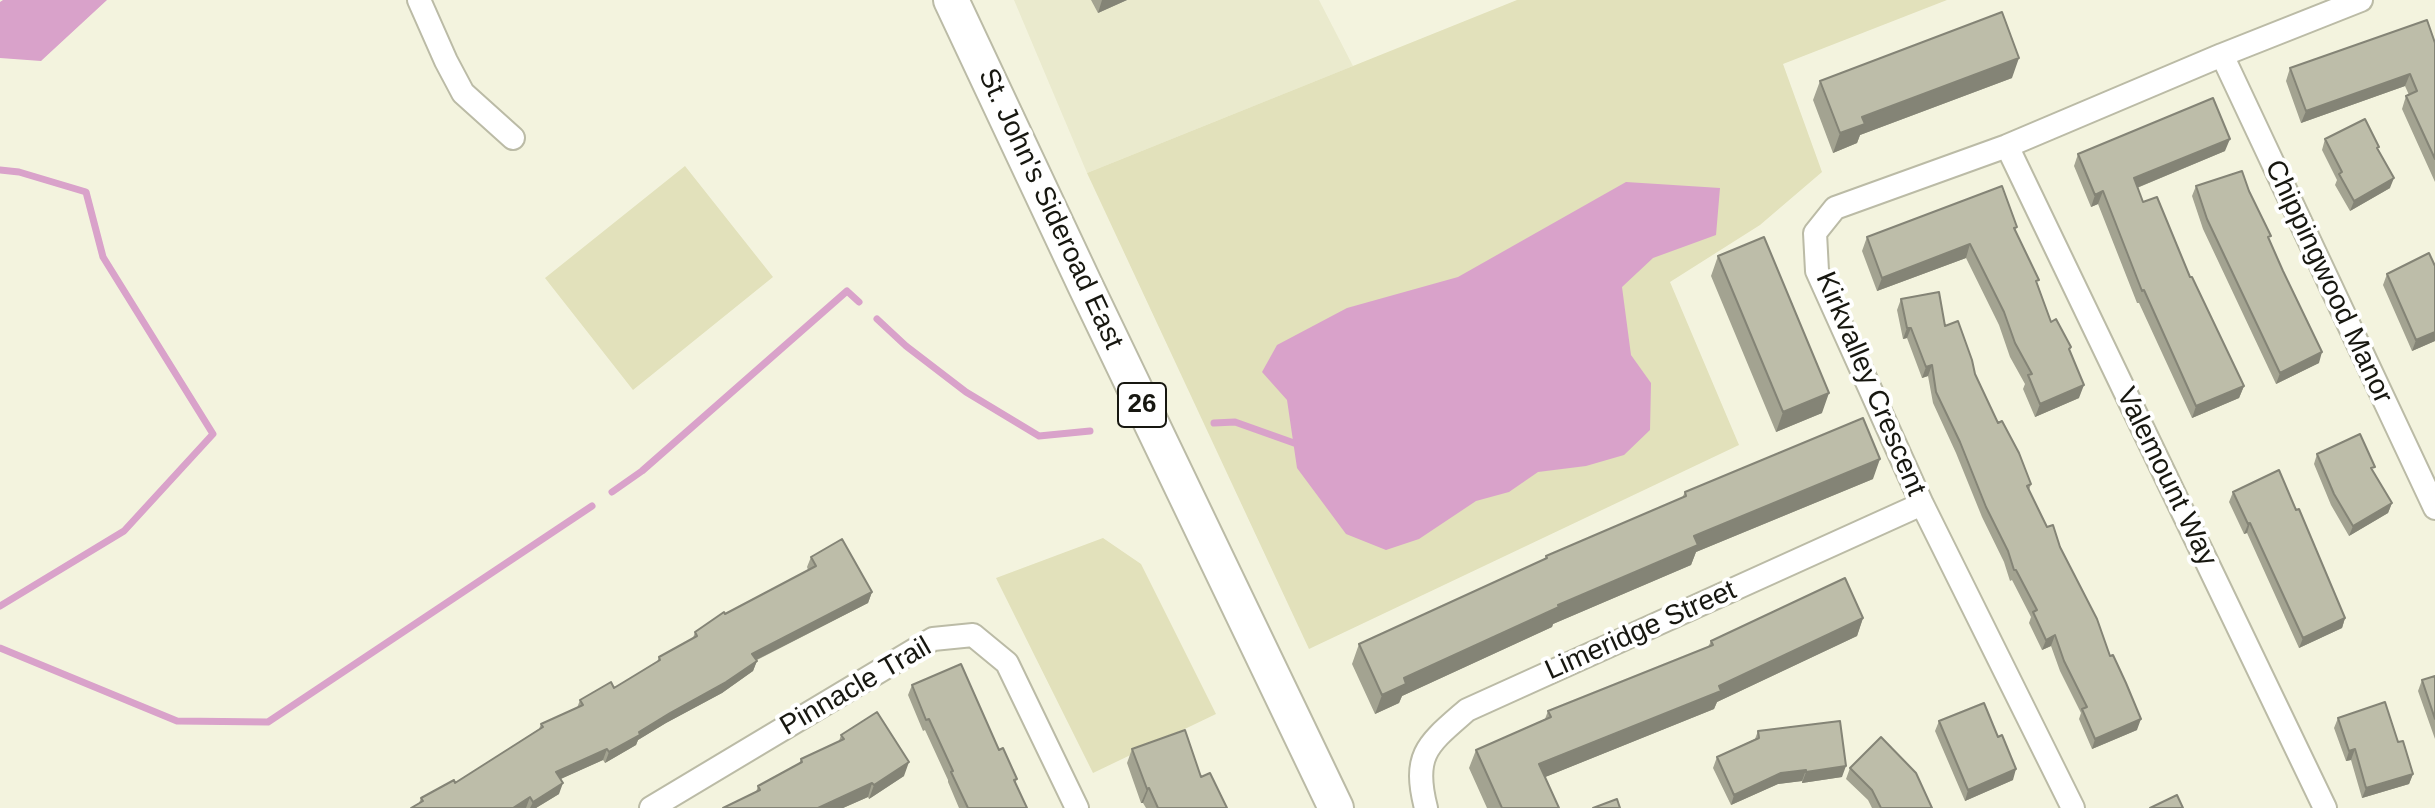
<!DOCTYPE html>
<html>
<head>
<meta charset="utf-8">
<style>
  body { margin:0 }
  canvas { display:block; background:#f3f3de }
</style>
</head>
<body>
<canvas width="2435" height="808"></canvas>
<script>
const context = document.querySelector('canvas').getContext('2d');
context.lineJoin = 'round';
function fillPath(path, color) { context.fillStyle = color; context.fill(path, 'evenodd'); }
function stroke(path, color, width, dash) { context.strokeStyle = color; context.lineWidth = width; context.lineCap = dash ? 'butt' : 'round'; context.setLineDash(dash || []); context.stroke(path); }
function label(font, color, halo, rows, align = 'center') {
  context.font = font + ' Arial,sans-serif'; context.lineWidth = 8; context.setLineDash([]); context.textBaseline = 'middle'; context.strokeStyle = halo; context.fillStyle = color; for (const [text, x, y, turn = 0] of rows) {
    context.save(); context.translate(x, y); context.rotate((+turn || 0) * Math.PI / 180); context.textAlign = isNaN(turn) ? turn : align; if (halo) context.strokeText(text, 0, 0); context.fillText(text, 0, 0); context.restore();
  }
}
fillPath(new Path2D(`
  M1014 0H1319L1353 66 1087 173Z`), '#eaeacd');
fillPath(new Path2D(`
  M1517 0H1947L1783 64 1822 172 1760 225 1670 282 1739 445 1309 649 1087 173Z
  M685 166 773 277 633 390 545 278Z
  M1103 538 1141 564 1216 714 1093 773 996 578Z`), '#e2e1bb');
fillPath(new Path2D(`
  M3 0H107L41 61 0 58V2Z
  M1626 182 1720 188 1716 235 1653 258 1622 287 1631 355 1651 383 1650 430 1624 455 1586 466 1538 472 1509 492 1476 501 1419 539 1386 550 1346 534 1297 468 1287 400 1262 372 1277 345 1347 308 1458 277Z`), '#d9a2ca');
stroke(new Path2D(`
  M0 170 19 172 86 192 103 257 213 434 124 531 0 606
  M877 319 906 346 966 392 1039 436 1090 431
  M1214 423 1235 422 1294 443
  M612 492 642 471 847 291 859 302
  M0 648 177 721 268 722 592 506`), '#d9a2ca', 7);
const minor = new Path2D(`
  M419 0 446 61 463 93 513 138
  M2222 55 2435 508
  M2007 146 2325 808
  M651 808 933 639 973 635 1007 663 1077 808
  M1426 808C1412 754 1428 744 1467 710L1922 504
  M2073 808 1922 504 1817 271 1815 233 1835 208 2007 146 2222 55 2361 0`);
const primary = new Path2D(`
  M951 0 1085 285 1336 808`);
stroke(minor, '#bbbba6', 26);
stroke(primary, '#bbbba6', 38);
stroke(minor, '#fff', 22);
stroke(primary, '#fff', 34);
fillPath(new Path2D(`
  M1091 0H1127L1098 13Z
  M2435 43V182L2402 109 2406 96 2409 95 2405 86 2301 123 2286 81 2290 68Z
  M2012 78 1860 135 1857 143 1833 153 1813 100 1820 81Z
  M2325 139 2378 150 2390 188 2350 211 2335 185 2337 180 2322 150Z
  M2225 151 2137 188 2143 202 2190 277 2244 386 2239 398 2192 418 2139 303H2137L2098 204 2091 207 2074 166 2078 154Z
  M2196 186 2249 191 2319 363 2276 384 2203 229 2192 196Z
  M2017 227 2015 231 2038 285 2051 322 2070 351 2079 398 2035 417 2023 389 2025 384 2010 357 1999 325 1966 258 1877 291 1862 251 1867 237Z
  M1718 256 1822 413 1776 432 1711 276Z
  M2435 266V341L2412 351 2383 285 2387 274Z
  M1901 299 1945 326 1975 374 1998 423 2031 484 2029 490 2047 527 2060 547 2137 730 2092 749 2079 719 2081 713 2060 671 2051 646 2042 650 2029 623 2031 617 2012 580 2010 581 2004 562 1982 517 1956 453 1933 403 1928 376 1922 378 1907 338 1903 339 1897 310Z
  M2317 454 2373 471 2392 503 2388 513 2349 536 2331 505 2314 464Z
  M1873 479 1696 552 1691 565 1553 624 1552 627 1402 696 1399 703 1375 714 1352 664 1359 644 1545 559 1546 556 1682 498 1685 492Z
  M2233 492 2345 618 2342 628 2299 648 2247 533 2244 534 2229 502Z
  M811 557 872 592 868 603 757 660 753 671 722 693 666 723 638 740 636 745 605 763 603 760 560 779 559 794 536 808H411L419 803 421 798 455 783 539 729 541 724 577 708 580 700 614 688 657 662 659 657 693 638 695 632 725 614 808 570 807 567Z
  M1863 618 1857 636 1717 702 1714 709 1545 777 1559 808H1487L1469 768 1476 750 1545 719 1548 711 1708 647 1711 641Z
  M2435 676V739L2418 691 2422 680Z
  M912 685 999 750 1017 779 1015 783 1027 808H959L948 782V780L925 730 923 731 908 695Z
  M2338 718 2398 742 2413 774 2409 784 2362 798 2351 760 2346 761 2334 728Z
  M1939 721 2013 780 1965 801 1935 731Z
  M1758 731 1842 777 1802 783V781L1778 784 1731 805 1713 768 1717 757 1755 739Z
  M841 735 904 776 869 799 868 797 843 808H723L756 792 758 786 799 764 801 759 839 741Z
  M1132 749 1201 777 1227 808H1146L1143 803H1141L1127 763Z
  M1850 768 1932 808H1872L1868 800 1846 779Z`), '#a3a391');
fillPath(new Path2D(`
  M1102 0H1127L1098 13Z
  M2019 58 2012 78 1860 135 1857 143 1833 153 1840 133 1862 117Z
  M2410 74 2405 86 2301 123 2306 111Z
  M2230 139 2225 151 2129 191 2134 178Z
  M2394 178 2390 188 2350 211 2354 201Z
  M2103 191 2098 204 2091 207 2095 195Z
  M1970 244 1966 258 1877 291 1882 278Z
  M1907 328H1911L1907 338 1903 339Z
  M2435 332V341L2412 351 2416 340Z
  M2322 352 2319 363 2276 384 2280 373Z
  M1932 365 1928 376 1922 378 1926 367Z
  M2084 385 2079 398 2035 417 2040 404Z
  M2244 386 2239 398 2192 418 2196 406Z
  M1829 393 1822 413 1776 432 1783 412Z
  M1880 459 1873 479 1696 552 1691 565 1553 624 1552 627 1402 696 1399 703 1375 714 1382 695 1404 678 1558 605 1694 536Z
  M2392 503 2388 513 2349 536 2353 526Z
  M2250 523 2247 533 2244 534 2248 524Z
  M872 592 868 603 748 664 752 654Z
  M1863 618 1857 636 1717 702 1714 709 1533 782 1539 764 1719 686Z
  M2345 618 2342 628 2299 648 2303 638Z
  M2055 635 2051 646 2042 650 2046 640Z
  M757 661 753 671 722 693 666 723 638 740 636 745 605 763 609 752 639 732Z
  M2141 719 2137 730 2092 749 2095 739Z
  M607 749 603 760 552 783 556 772Z
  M2355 749 2351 760 2346 761 2349 751Z
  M909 762 904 776 869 799 874 785Z
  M1846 766 1842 777 1802 783 1806 772Z
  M2016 769 2013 780 1965 801 1968 790Z
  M1806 770 1802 781 1778 784 1731 805 1734 795 1781 773Z
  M2413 774 2409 784 2362 798 2366 788Z
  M563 783 559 794 536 808H530L533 802Z
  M872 783 868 797 843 808H818Z
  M1149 788 1143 803H1141L1147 789Z
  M530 797 526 808H513Z`), '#848476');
const building = new Path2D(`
  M2002 12 2019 58 1862 117 1865 124 1840 133 1820 81Z
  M2427 20 2435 43V159L2406 96 2417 91 2410 74 2306 111 2290 68Z
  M2213 98 2230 139 2134 178 2143 202 2157 197 2190 277H2192L2244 386 2196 406 2144 290 2142 291 2103 191 2095 195 2078 154Z
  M2365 119 2379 147 2377 148 2394 178 2354 201 2339 174 2342 172 2325 139Z
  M2242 171 2249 191 2271 236 2268 237 2283 271 2322 352 2280 373 2207 219 2196 186Z
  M2002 186 2017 227 2014 228 2039 280 2036 281 2051 322 2056 319 2071 347 2069 349 2084 385 2040 404 2028 375 2032 374 2015 343 2004 312 1970 244 1882 278 1867 237Z
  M1764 237 1829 393 1783 412 1718 256Z
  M2429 253 2435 266V332L2416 340 2387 274Z
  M1939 292 1945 326 1958 321 1972 360 1975 374 1998 423 2002 421 2019 453 2031 484 2027 486 2047 527 2053 525 2060 547 2097 619 2110 656 2113 655 2126 683 2141 719 2095 739 2082 709 2087 707 2064 661 2055 635 2046 640 2033 612 2037 610 2016 570H2014L2008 551 1986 507 1960 442 1936 392 1932 365 1926 367 1911 328H1907L1901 299Z
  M1863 418 1880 459 1694 536 1698 545 1558 605 1559 607 1404 678 1406 684 1382 695 1359 644 1547 558 1546 556 1686 496 1685 492Z
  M2360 434 2375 467 2371 468 2392 503 2353 526 2334 494 2317 454Z
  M2279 470 2296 510 2299 509 2345 618 2303 638 2250 523 2248 524 2233 492Z
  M842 539 872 592 752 654 757 661 726 682 670 713 639 732 640 735 609 752 607 749 556 772 563 783 533 802 530 797 513 808H411L423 801 421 798 454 780 455 783 543 727 541 724 583 705 580 700 611 682 614 688 660 660 659 657 697 636 695 632 724 612 725 614 816 566 811 557Z
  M1845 578 1863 618 1719 686 1721 691 1539 764 1559 808H1502L1476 750 1551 717 1548 711 1713 645 1711 641Z
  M961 664 999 750 1003 748 1017 779 1014 780 1027 808H968L951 772 953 771 929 719 926 720 912 685Z
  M2435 676V719L2422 680Z
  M2385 702 2398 742 2403 741 2413 774 2366 788 2355 749 2349 751 2338 718Z
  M1984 703 1998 737 2002 735 2016 769 1968 790 1939 721Z
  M877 712 909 762 874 785 872 783 818 808H723L760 790 758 786 802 762 801 759 844 739 841 735Z
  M1840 721 1846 766 1806 772V770L1781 773 1734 795 1717 757 1759 738 1758 731Z
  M1185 730 1201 777 1210 773 1227 808H1158L1149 788 1147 789 1132 749Z
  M1881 737 1916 773 1932 808H1881L1872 790 1850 768Z
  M2177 795 2183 808H2150Z
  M1617 799 1620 808H1593Z`);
fillPath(building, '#bdbda9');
stroke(building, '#848476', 2);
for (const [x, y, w] of [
  [1142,405,48]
]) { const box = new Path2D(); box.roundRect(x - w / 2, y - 22, w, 44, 6); context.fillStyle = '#fff'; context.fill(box); stroke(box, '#171710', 2); }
label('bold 26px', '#171710', null, [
  ["26",1142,405]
]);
label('28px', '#171710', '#fff', [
  ["St. John's Sideroad East",1050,209,65],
  ["Chippingwood Manor",2328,282,65],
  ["Kirkvalley Crescent",1870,384,67],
  ["Valemount Way",2166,477,64],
  ["Limeridge Street",1641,631,-24],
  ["Pinnacle Trail",856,687,-30]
]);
</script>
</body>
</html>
